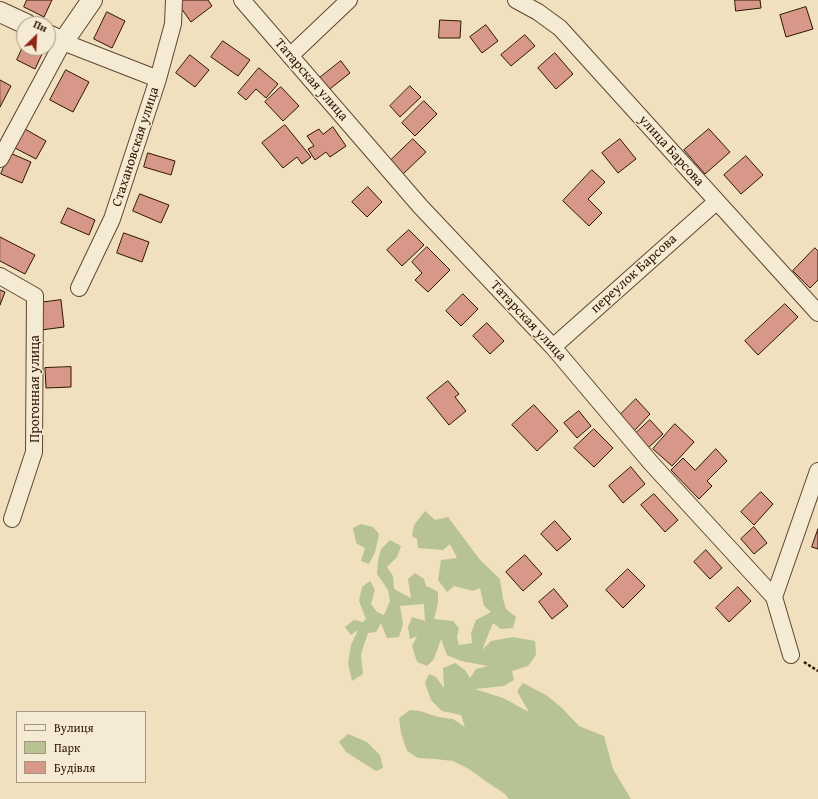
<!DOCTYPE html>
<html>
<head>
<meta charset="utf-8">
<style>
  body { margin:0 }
  #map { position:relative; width:818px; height:799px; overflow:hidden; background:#f0e0bd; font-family:"Gentium Book Plus",serif }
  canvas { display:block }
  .legend { position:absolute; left:16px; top:711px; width:130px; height:72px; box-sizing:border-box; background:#f5ebd4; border:1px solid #a69580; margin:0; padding:5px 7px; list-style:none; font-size:12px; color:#2f1401 }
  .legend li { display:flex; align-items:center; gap:8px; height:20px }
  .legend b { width:20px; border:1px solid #a69580 }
  .north { position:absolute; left:16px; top:16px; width:40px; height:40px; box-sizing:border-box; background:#f5ebd4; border:1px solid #a69580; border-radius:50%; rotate:24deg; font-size:11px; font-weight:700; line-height:16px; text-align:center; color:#2f1401 }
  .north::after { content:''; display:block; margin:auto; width:14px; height:18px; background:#8f2418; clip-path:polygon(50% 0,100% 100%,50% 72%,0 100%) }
</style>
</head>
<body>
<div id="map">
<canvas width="818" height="799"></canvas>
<ul class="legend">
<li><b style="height:5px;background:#f5ebd4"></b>Вулиця</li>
<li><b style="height:11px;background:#b7c393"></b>Парк</li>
<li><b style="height:11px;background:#d79889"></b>Будівля</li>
</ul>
<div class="north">Пн</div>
</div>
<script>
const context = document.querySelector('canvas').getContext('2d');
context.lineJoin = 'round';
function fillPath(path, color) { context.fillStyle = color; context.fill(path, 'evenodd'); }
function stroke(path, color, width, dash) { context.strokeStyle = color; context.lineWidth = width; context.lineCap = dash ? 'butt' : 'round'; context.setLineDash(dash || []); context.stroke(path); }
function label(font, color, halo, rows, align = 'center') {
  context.font = font + ' "Gentium Book Plus",serif'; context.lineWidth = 3; context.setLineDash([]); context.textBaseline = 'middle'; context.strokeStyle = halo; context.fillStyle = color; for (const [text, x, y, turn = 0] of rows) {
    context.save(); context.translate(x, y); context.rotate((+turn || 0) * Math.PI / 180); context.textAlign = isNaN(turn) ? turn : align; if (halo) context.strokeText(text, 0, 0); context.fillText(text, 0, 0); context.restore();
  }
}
fillPath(new Path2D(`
  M425 511 435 520 448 517 480 560 500 579 503 599 506 609 516 617 513 628 501 629 493 623 482 650 491 641 513 637 535 641 536 655 528 666 512 671 514 680 504 686 475 689 503 698 529 712 517 691 523 683 546 695 562 708 579 726 604 736 613 769 631 799H509L505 794 484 780 469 769 453 761 435 759 418 758 407 751 401 733 399 718 410 710 420 711 438 717 453 719 465 727 461 715 442 711 431 700 425 683 429 674 436 677 444 688 443 668 455 663 465 670 470 678 476 669 488 666 461 661 447 655 441 639 434 659 427 666 417 662 412 646 417 636 410 639 408 627 412 617 425 621 424 604 400 606 403 624 399 637 387 638 381 623 376 632 368 633 361 654 363 674 352 681 348 663 351 645 358 630 351 635 345 627 354 620 363 622 366 619 359 601 362 587 370 581 375 590 371 604 377 612 384 615 390 601 388 590 377 574 378 560 381 549 390 540 401 546 397 557 387 567 393 576 394 589 411 598 408 579 415 573 424 579 426 586 431 588 438 592V603L434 619 453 621 459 628 457 637 459 645 472 643 471 633 476 620 491 612 484 606 480 588 473 591 454 586 447 592 438 580 441 560 457 558 450 544 443 550 418 548 417 539 412 536 414 525Z
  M361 524 373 527 379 534 375 552 369 564 361 561 365 548 356 543 353 528Z
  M348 734 367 742 380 755 383 768 376 771 346 752 339 742Z`), '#b7c393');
const building = new Path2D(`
  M27 0H52L44 17 24 7Z
  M178 0H208L212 6 191 22 176 1Z
  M735 0H760L761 8 736 11Z
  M806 7 813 29 786 37 780 15Z
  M107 12 125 21 112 48 94 39Z
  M440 20 461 21 460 38H439Z
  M486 25 498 41 482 53 470 37Z
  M525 35 535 46 511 66 501 55Z
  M223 41 250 60 238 76 211 57Z
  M24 44V48H38L44 50 35 69 17 60Z
  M555 53 573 74 556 89 538 68Z
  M190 55 209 70 195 87 176 73Z
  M341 61 350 73 326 92 317 80Z
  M259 68 278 84 266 98 256 89 246 100 238 93Z
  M66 70 89 82 73 112 50 100Z
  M0 80 11 86 0 107Z
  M410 86 421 97 400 117 390 106Z
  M281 87 299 106 283 121 265 102Z
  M424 101 437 114 415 136 402 123Z
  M285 125 311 157 302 164 297 157 283 168 262 143Z
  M333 127 346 146 330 157 326 152 315 160 308 149 314 146 307 136 319 129 323 134Z
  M25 129 46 141 36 159 15 148Z
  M709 129 730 152 705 174 684 150Z
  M413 139 426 152 402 175 389 162Z
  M620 139 636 159 618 173 602 153Z
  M10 153 31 162 22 183 1 174Z
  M148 153 175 161 171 175 144 167Z
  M746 156 763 175 741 194 724 175Z
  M592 170 605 182 588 199 602 213 589 226 563 201Z
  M368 187 382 202 367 217 352 202Z
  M140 194 169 205 161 223 133 211Z
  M68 208 95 220 89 235 61 223Z
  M409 230 424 245 402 266 387 250Z
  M124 233 149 242 142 262 117 253Z
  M0 237 35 255 25 274 0 261Z
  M427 247 450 270 428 292 415 280 422 273 412 262Z
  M815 248 818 251V280L810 288 793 271Z
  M0 290 5 292 0 305Z
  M463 294 478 309 461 326 446 311Z
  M61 300 64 327 41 330 38 303Z
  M785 304 798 317 758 355 745 341Z
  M487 323 504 341 490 354 473 336Z
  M71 367V387L46 388 45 368Z
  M448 381 459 394 455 397 466 411 449 425 427 398Z
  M636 399 650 414 634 431 619 416Z
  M534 405 558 431 537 451 512 425Z
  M579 411 591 426 577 438 564 423Z
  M650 420 663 434 648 448 635 434Z
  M675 424 694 442 672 466 653 449Z
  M594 429 613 448 594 467 574 448Z
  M716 449 727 461 707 481 712 486 699 499 671 470 683 458 695 470Z
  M631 467 645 484 623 503 609 486Z
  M761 492 773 504 754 525 741 512Z
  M654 494 678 520 665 532 641 505Z
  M555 521 571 539 557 551 541 534Z
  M754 527 767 543 754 554 741 539Z
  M818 529V549L812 547Z
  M706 550 722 568 710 579 694 562Z
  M525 555 542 574 523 591 506 572Z
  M628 569 645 586 623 608 606 590Z
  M738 587 751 601 729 622 716 608Z
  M554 589 568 606 552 619 539 602Z`);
fillPath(building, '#d79889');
stroke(building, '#2f1401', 1);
const minor = new Path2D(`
  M242 0 420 206 553 347 651 463 774 597 791 655
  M516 0 538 12 560 28 818 313
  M290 56 349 0
  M0 159 63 42 158 79
  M0 276 35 296 34 452 12 519
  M79 288 112 219 158 79 173 24 174 0
  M553 347 716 202
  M774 597 818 471`);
const tertiary = new Path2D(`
  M0 12 26 24
  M48 35 63 42 92 0`);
stroke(minor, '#5f4730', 18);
stroke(tertiary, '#5f4730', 22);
stroke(new Path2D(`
  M804 662 818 671`), '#2f1401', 2.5, [3, 2]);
stroke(minor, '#f5ebd4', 16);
stroke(tertiary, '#f5ebd4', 20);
label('14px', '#2f1401', '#f5ebd4', [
  ["Татарская улица",311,80,49],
  ["Стахановская улица",136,147,-72],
  ["улица Барсова",671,151,48],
  ["переулок Барсова",634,274,-42],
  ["Татарская улица",528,321,47],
  ["Прогонная улица",35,389,-90]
]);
</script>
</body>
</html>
